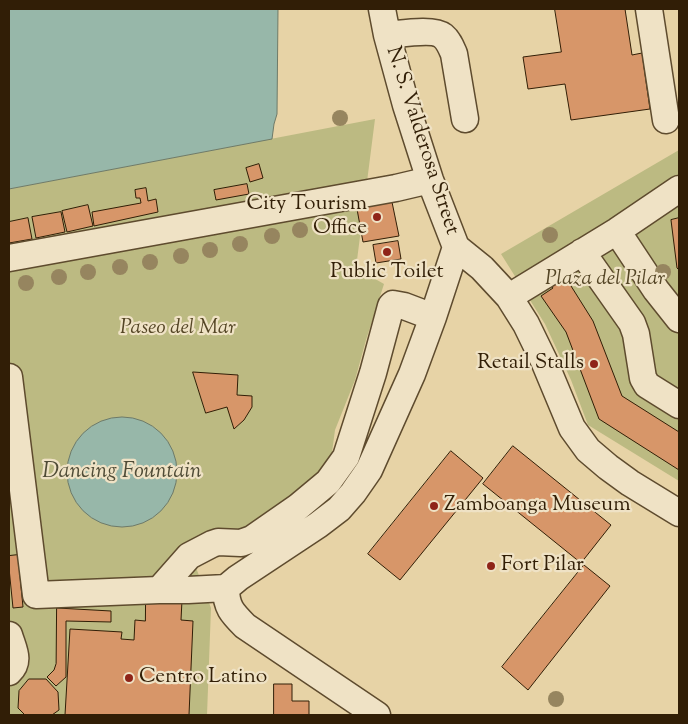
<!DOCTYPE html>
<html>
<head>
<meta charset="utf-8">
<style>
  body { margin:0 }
  #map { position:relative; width:688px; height:724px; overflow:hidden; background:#e7d3a6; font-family:"Sorts Mill Goudy",serif }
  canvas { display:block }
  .frame { position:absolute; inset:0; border:10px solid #311e06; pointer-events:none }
</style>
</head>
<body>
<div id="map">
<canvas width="688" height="724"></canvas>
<div class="frame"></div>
</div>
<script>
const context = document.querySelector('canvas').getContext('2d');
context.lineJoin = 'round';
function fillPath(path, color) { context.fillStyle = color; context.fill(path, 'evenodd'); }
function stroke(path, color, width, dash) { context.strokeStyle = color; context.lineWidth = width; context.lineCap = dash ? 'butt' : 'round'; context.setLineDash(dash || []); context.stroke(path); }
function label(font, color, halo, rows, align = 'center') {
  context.font = font + ' "Sorts Mill Goudy",serif'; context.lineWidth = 4.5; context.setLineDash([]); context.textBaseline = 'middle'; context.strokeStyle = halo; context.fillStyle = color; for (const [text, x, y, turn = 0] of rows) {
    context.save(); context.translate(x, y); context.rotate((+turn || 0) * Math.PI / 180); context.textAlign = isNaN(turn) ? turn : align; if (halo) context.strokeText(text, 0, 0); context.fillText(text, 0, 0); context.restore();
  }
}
fillPath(new Path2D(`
  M375 119 356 268 384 284 366 340 355 380 335 430 328 482 252 538 191 554 211 608 207 715H9V189Z
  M679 150V481L588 425 571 380 545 324 501 254Z`), '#bcba82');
const water = new Path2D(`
  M9 9H278L277 114 274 124 272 139 9 189Z
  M67 472a55 55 0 1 1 110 0a55 55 0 1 1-110 0Z`);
fillPath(water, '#97b7a9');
stroke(water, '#6e7a68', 1);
const building = new Path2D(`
  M555 9H625L632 55 642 53 650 109 571 120 565 84 528 89 523 57 561 52Z
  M259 164 263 178 250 182 246 168Z
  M247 184 249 194 216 200 214 190Z
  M146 188 148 201 156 199 158 212 94 226 92 212 141 203 140 198H136L135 190Z
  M392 202 399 236 363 242 357 209Z
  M88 205 93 226 67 232 62 211Z
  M61 212 65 232 36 238 32 217Z
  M28 218 32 239 9 243V222Z
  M679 218V270L677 268 671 220Z
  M398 241 401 259 376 263 373 245Z
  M560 271 566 278 593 321 622 396 679 432V470L599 419 566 332 541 296 553 288 547 280Z
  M193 372 238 375 237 395 252 396V407L244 420 234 429 227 407 206 413Z
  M513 446 611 525 581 563 483 484Z
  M451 451 483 478 400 580 368 554Z
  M18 555 23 607 13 608 9 568V556Z
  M584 565 610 586 528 690 502 667Z
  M146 598 182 600 181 620 193 621 189 715H65L70 629 122 632 121 639 134 640 135 620 145 621Z
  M57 608 111 611V622L66 621V677L56 686 47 677 54 670 56 664Z
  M29 679H46L58 692 59 710 52 715H25L18 708 19 691Z
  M274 684H292V701H309V715H274Z`);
fillPath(building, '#d79669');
stroke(building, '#311e06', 1);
const minor = new Path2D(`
  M382 9 387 35 406 105 430 180 456 247 482 268 509 297 526 324 544 361 572 428 588 450 608 467 630 483 679 513
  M649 9 666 120
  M387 35C400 34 433 28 443 36 449 41 451 47 454 54L465 119
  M617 231 656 290 679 319
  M582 252 632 323 636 334 643 378 647 385 679 405
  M9 258 396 188 430 180
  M509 297 617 231 679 189
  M9 377 36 595 159 590H188L226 588
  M159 590 189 556 212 544 218 542 241 543 252 539 298 507 328 482 346 457 373 373 391 306 393 304 404 306 433 317
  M9 635C13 649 21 661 9 672
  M377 715 245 626C232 613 226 607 226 588L238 578 318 525 339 509 353 493 369 470 412 374 433 317 456 247`);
stroke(minor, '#5e4b2e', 29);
stroke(minor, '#efe2c5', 26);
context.fillStyle = '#96855f';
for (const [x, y] of [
  [340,118],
  [300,230],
  [550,235],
  [272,236],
  [240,244],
  [210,250],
  [181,256],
  [150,262],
  [120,267],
  [88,272],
  [663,272],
  [59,277],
  [26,283],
  [556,699]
]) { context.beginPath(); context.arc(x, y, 8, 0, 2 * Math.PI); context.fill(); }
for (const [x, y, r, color] of [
  [377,217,5,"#8f2418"],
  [387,252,5,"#8f2418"],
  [594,364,5,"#8f2418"],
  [434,506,5,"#8f2418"],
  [491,566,5,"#8f2418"],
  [129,678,5,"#8f2418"]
]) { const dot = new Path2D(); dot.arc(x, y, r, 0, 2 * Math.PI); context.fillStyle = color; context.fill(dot); stroke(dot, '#efe2c5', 2); }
label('21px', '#311e06', '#efe2c5', [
  ["N. S. Valderosa Street",421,141,72]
]);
label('21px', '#311e06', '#efe2c5', [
  ["City Tourism",367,205,"right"],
  ["Office",367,229,"right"],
  ["Public Toilet",387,273,"center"],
  ["Retail Stalls",584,364,"right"],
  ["Zamboanga Museum",444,506],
  ["Fort Pilar",501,566],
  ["Centro Latino",139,678]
], 'left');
label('italic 21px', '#544525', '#efe2c5', [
  ["Plaza del Pilar",605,280],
  ["Paseo del Mar",178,329]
]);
label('italic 22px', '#504c37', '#efe2c5', [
  ["Dancing Fountain",122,473]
]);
</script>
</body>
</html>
